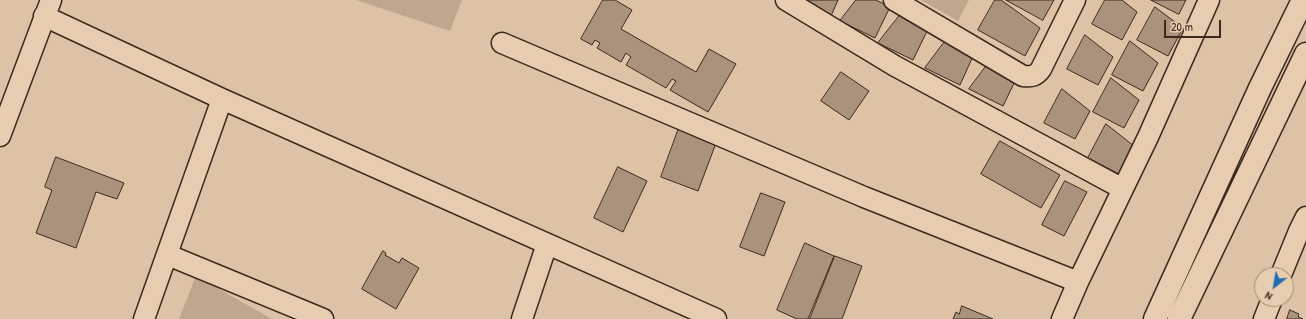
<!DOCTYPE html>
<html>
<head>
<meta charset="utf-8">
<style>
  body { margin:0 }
  #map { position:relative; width:1306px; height:319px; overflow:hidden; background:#ddc2a6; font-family:"Patrick Hand",sans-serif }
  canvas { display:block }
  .north { position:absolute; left:1254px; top:267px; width:40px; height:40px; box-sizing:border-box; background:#e7ccaf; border:1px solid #a28b75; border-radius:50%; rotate:211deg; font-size:11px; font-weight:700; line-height:16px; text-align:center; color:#3b2a1e }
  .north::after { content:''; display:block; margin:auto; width:14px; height:18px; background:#1f6fb2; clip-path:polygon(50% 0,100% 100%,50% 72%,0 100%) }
  .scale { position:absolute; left:1164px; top:20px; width:57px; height:18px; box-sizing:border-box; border:2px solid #3b2a1e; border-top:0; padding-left:5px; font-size:12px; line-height:14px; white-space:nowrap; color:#3b2a1e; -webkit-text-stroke:3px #e7ccaf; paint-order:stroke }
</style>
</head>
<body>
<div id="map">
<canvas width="1306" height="319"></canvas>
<div class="north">N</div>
<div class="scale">20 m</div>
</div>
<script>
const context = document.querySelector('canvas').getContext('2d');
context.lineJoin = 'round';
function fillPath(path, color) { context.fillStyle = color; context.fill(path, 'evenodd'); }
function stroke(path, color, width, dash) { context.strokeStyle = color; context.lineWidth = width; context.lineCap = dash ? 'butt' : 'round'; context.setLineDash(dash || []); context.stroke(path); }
fillPath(new Path2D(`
  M356 0H462L450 31Z
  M921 0H969L958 21Z
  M196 276 272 319H179Z`), '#bfa68d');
const building = new Path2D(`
  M603 0H615L632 10 621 29 696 72 709 49 736 64 708 112 670 90 676 81 672 79 666 88 626 65 631 57 626 53 621 62 597 48 600 43 595 40 592 45 581 39Z
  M796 0H838L831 16Z
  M856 0H876L890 7 875 38 840 21Z
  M995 0H1001L1040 28 1025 56 978 30Z
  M1006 0H1054L1043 20Z
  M1105 0H1122L1137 12 1122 40 1092 24Z
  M1151 0H1186L1179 14Z
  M1155 7 1183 28 1168 56 1137 40Z
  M900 15 928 29 913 60 878 43Z
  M1085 35 1113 57 1098 85 1067 69Z
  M946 40 974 54 960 85 925 68Z
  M1130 41 1158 63 1143 91 1112 75Z
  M990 61 1018 75 1003 106 969 89Z
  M841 72 869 91 849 120 821 101Z
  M1111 78 1139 100 1124 128 1093 112Z
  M1062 89 1090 111 1075 139 1044 123Z
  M1106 124 1134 146 1119 174 1088 158Z
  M679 128 716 143 698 191 661 177Z
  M1000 141 1060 175 1041 208 981 174Z
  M56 157 124 183 117 199 96 192 76 248 36 233 52 190 45 187Z
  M618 167 647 181 623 232 594 218Z
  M1065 181 1087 192 1064 236 1042 225Z
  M761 193 785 202 764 256 740 247Z
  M805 243 834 256 808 319H797L777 310Z
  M383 251 386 253 385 255 399 263 402 258 419 268 396 309 362 289Z
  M835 256 862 266 842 319H810Z
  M962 306 993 319H953L956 312 959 314Z
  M1290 310 1299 314 1298 317 1303 319H1287Z`);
fillPath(building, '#aa937c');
stroke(building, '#3b2a1e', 1);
const minor = new Path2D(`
  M786 0 895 66 1123 189
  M894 0 1023 76C1032 77 1036 76 1041 69L1075 0
  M44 16 222 99 716 319
  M502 43 864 197 1078 282
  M0 136 51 0
  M168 255 323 319
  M1281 275 1299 231 1306 217
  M144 319 222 99
  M522 319 547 244
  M1062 319 1078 282 1148 137 1209 0
  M1264 319 1272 299`);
const trunk = new Path2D(`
  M1155 319 1260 88 1303 0
  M1179 319 1306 54`);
stroke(minor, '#3b2a1e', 23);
stroke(trunk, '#3b2a1e', 25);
stroke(minor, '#e7ccaf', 20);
stroke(trunk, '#e7ccaf', 22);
</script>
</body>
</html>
